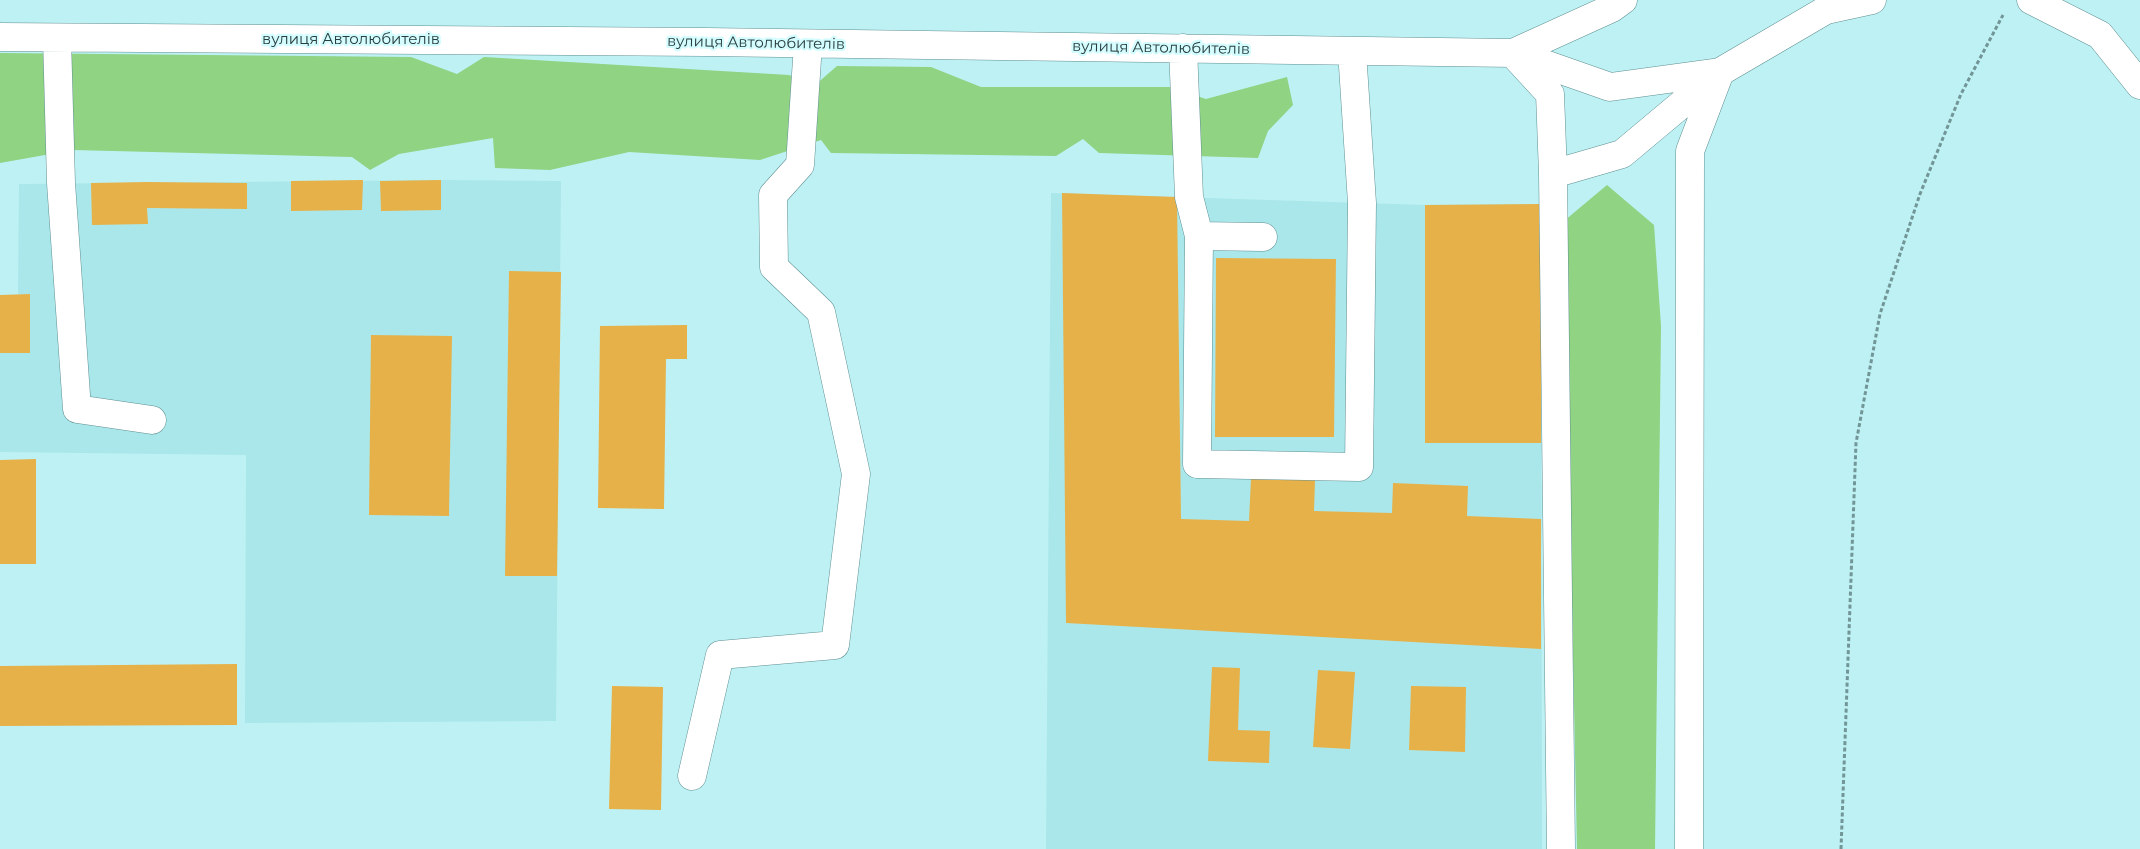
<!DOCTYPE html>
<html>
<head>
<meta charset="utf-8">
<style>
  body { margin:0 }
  canvas { display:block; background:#bef1f3 }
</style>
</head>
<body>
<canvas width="2140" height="849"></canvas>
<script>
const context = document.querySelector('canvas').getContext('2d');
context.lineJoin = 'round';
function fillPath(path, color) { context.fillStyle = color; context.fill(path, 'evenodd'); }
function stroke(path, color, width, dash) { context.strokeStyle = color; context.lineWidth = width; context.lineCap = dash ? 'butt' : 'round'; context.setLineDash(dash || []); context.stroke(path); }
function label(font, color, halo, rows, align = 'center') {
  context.font = font + ' Montserrat,sans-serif'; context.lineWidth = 4.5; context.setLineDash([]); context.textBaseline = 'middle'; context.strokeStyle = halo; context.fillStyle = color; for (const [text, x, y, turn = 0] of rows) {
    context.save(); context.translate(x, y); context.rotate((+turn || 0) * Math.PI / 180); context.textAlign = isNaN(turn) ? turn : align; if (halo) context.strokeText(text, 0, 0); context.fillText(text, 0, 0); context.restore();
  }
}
fillPath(new Path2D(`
  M441 180 561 181 556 721 245 723 246 455 0 452V353H30V295L18 294 19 184Z
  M1051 193 1425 205 1541 204 1542 849H1046Z`), '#aae7ea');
fillPath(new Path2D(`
  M0 53 411 57 457 74 484 57 789 75 814 86 837 66 931 67 981 87H1170L1206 99 1287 77 1293 105 1268 131 1258 158 1099 153 1083 139 1056 156 831 153 821 140 760 160 629 152 550 170 495 168 493 138 399 154 370 170 352 157 73 150 0 163Z
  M1607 185 1654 225 1661 326 1655 849H1577L1564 221Z`), '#8fd383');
fillPath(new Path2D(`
  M363 180 362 210 291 211V181Z
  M441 180V210L381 211 380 181Z
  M147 182 247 183V209L147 208 148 224 92 225 91 183Z
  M1062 193 1177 197 1181 519 1249 521 1251 478 1315 480 1314 511 1392 513 1393 483 1468 486 1467 516 1541 519V649L1066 623Z
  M1541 204V443H1425V205Z
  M1216 258 1336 259 1334 437H1215Z
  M509 271 561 272 557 576H505Z
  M30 294V353H0V295Z
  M687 325V359H666L664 509 598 508 600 326Z
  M371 335 452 336 449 516 369 515Z
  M36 459V564H0V460Z
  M237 664V725L0 726V666Z
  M1212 667 1240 668 1238 730 1270 731 1269 763 1208 761Z
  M1318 670 1355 672 1350 749 1313 747Z
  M612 686 663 687 661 810 609 809Z
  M1411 686 1466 687 1465 752 1409 750Z`), '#e7b149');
const minor = new Path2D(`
  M2031 0 2100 35 2140 85
  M0 37 706 42 1513 53 1610 87 1720 72 1826 10 1872 0
  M57 38 61 183 77 409 152 420
  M1183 48 1189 197 1199 236 1197 464 1359 467 1362 203 1352 51
  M1513 53 1612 8 1623 0
  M1515 56 1550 94 1553 174 1561 849
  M1553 174 1622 154 1720 72 1690 151 1689 849
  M1199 236 1263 237
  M692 776 720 655 835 645 856 474 821 312 774 267 773 195 800 165 808 44`);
stroke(minor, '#5f8f92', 29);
stroke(new Path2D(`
  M1841 849 1856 443 1880 314 1920 194 1961 94 2003 15`), '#729697', 3, [4, 2.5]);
stroke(minor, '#fff', 28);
label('15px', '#283c3d', '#d3fcfe', [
  ["вулиця Автолюбителів",351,40],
  ["вулиця Автолюбителів",756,43,1],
  ["вулиця Автолюбителів",1161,48,1]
]);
</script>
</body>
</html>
